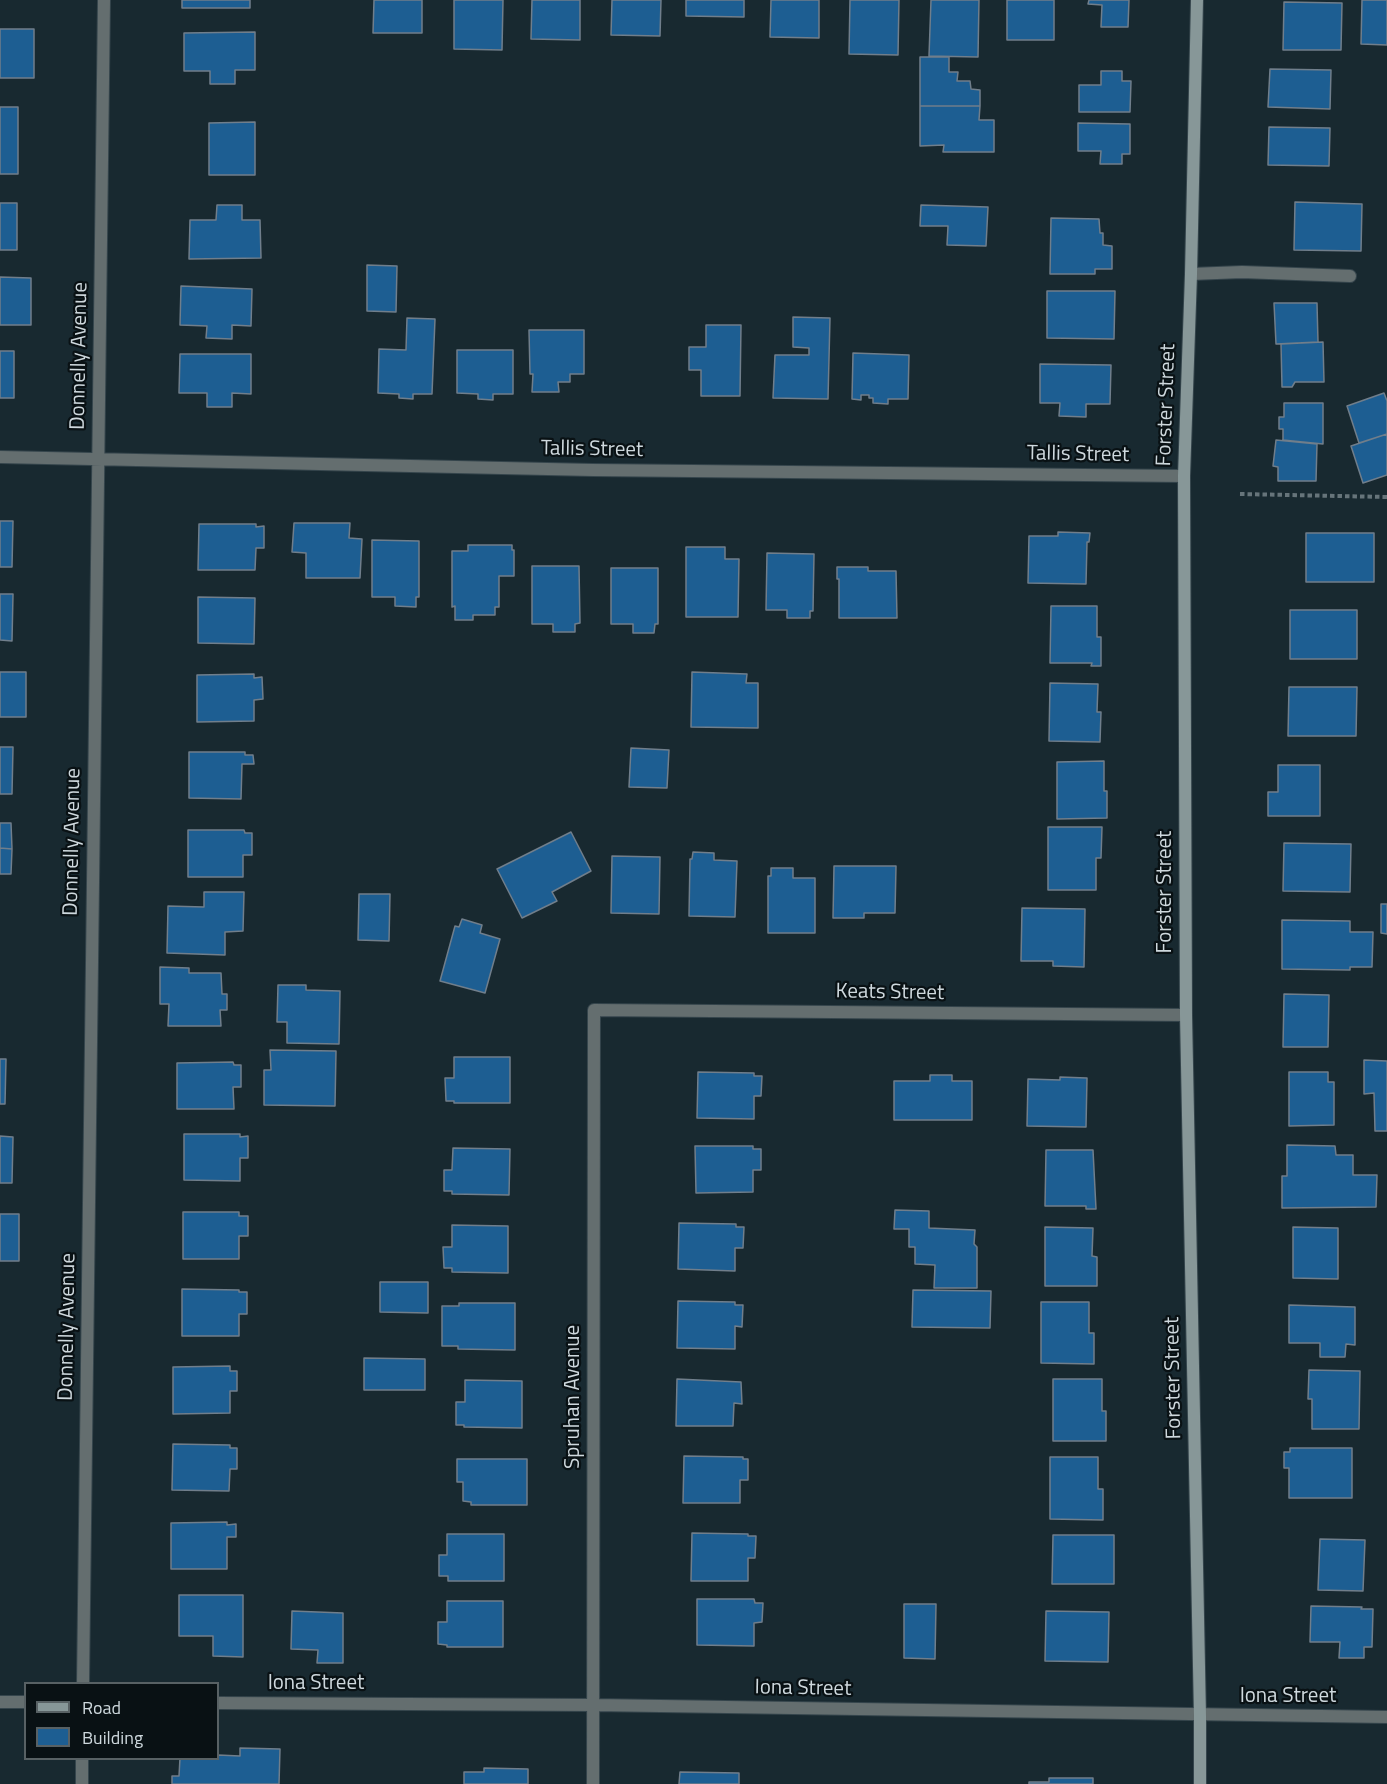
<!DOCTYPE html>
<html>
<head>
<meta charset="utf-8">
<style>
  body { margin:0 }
  #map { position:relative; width:1387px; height:1784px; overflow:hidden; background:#182930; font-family:"Titillium Web",sans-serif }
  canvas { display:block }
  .legend { position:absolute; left:24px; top:1682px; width:195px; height:78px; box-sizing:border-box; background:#091114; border:2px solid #586164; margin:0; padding:8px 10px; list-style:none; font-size:18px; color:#ced8dd }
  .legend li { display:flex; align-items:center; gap:12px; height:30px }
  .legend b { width:30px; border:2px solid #586164 }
</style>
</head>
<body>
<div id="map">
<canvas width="1387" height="1784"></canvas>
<ul class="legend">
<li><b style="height:8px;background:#879798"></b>Road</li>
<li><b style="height:16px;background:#1d5e92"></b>Building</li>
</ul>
</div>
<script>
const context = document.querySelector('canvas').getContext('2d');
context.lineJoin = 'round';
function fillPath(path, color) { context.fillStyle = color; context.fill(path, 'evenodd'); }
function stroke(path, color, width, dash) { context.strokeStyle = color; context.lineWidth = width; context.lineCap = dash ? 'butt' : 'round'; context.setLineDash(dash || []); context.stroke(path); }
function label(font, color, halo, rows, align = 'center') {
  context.font = font + ' "Titillium Web",sans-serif'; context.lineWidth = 4.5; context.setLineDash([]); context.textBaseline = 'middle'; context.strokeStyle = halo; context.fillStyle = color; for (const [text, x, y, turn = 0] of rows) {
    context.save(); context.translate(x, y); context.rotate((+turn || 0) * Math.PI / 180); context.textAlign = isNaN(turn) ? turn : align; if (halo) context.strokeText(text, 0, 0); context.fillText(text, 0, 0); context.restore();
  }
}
const building = new Path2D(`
  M182 0H250V8H182Z
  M374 0H422V33H373Z
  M454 0H503L502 50 454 49Z
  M532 0H580V40L531 39Z
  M612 0H661L660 36 611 35Z
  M686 0H744V17L686 16Z
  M771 0H819V38L770 37Z
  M850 0H899L898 55 849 54Z
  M931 0H979L978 57 929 56Z
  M1007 0H1054V40H1007Z
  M1089 0H1129L1128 27H1101L1102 5 1088 4Z
  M1362 0H1387V45L1361 44Z
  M1284 2 1342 3 1341 50H1283Z
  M0 29H34V78H0Z
  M255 32V70H235V84H210V71H184V33Z
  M920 57H949V72H958L957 81H970L971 89 980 90V106H920Z
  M1270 69 1331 70 1330 109 1268 107Z
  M1101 71H1122V81H1131L1130 112H1079V85H1101Z
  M920 106H980L979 120H994V152H943L944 145 920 146Z
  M0 107H18V174H0Z
  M255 122V175H209V123Z
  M1078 123 1130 124V154H1122V164H1100L1101 151H1078Z
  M1269 127 1330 128 1329 166 1268 165Z
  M1295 202 1362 204 1361 251 1294 250Z
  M0 203H17V250H0Z
  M217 205H242V220H260L261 258 189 259 190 220H216Z
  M921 205 988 207 986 246 947 245 948 226H920Z
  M1051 218 1099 219 1100 233H1103V245L1112 246V269H1095V274H1050Z
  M367 265 397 266 396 312 367 311Z
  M0 277 31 278V325H0Z
  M181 286 252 289 251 326 232 325V339L206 338 207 326 180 325Z
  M1047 291H1115L1114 339 1047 338Z
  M1274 303H1317L1318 342 1276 344Z
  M793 317 830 318 828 399 773 398 775 355H809V348L793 347Z
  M407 318 435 319 432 394H413V399L399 398V394L378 393 379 349 406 350Z
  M706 325H741L740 396H701V370H689V347H706Z
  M529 330H584V374H570V382H558L559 392H532L533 374H530Z
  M1323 342 1324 382H1295L1292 387H1282L1281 344Z
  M457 350H513V394H493V400L478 399V394L457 393Z
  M0 351H14V398H0Z
  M853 353 909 355 908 399H888V404L873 403V398H869V395H861V400L852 399Z
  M180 354H251V394L232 393V407H207V393H179Z
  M1040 364 1111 365 1110 404H1086V417L1059 416 1060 403H1040Z
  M1384 393 1387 401V434L1359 443 1347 406Z
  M1284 403H1323V444L1283 440V429H1279V417H1284Z
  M1387 434V475L1363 483 1351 446Z
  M1276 440 1317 444 1316 481H1278V467L1273 466Z
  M0 521H13L12 567H0Z
  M294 523H350L349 538 362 539 360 578H306V553L292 552Z
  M199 524H256V527L264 526V548H256L255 570H198Z
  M1058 532 1090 533 1089 542H1087L1086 584 1028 583 1029 536H1058Z
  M1306 533H1374V582H1306Z
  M372 540 419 541V597H416V607L395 606V597H372Z
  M468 545H512V550H514V576H499V607H495V615H473V620H455V606L452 607V551H468Z
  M686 547H725V559H739L738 617H686Z
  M767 553 814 554 813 611H810V618H787V610H766Z
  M532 566H579L580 623 575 624V632H553V624H532Z
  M837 567H868V571H896L897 618H839V579H837Z
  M611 568H658V624H655L654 633H633V624H611Z
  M0 594H13L12 641 0 640Z
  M198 597 255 598 254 644 198 643Z
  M1051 606H1097V637H1101V666H1091L1092 663H1050Z
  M1290 610H1357V659H1290Z
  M0 672H26V717H0Z
  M692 672 747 674 746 683H758V728L691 727Z
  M254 674V678L262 677 263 699 254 700V721L197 722V675Z
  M1050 683 1098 684 1097 712H1101L1100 742 1049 741Z
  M1289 687H1357L1356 736H1288Z
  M0 747H13L12 794H0Z
  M631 748 669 750 667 788 629 787Z
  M189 752H245V755H253L254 764H242L241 799 189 798Z
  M1104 761V791H1107V818L1057 819V762Z
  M1278 765H1320V816H1268V792H1278Z
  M0 823H11L12 849 0 848Z
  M1048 827H1102L1101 858H1096V890H1048Z
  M188 830H244L245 833H252V855H243V877H188Z
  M571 832 591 871 552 892 557 901 522 918 497 869Z
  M1284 843 1351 844 1350 892 1283 891Z
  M0 848 12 849 11 874H0Z
  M693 852 714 853V860L737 861 735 917 689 916 690 859H692Z
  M612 856 660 857 659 914 611 913Z
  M834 866H896L895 913H864V918H833Z
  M771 868H793V878H815V933H768V876H771Z
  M204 892H244L243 931 225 932V955L167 953 168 906 204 907Z
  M359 894H390L389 941 358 940Z
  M1381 904H1387V934L1381 933Z
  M1022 908 1085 909 1084 967 1053 966V961H1021Z
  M462 919 482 925 480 933 500 939 485 993 440 981 455 926 459 927Z
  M1282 920 1350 921V932H1373L1372 967H1350V970L1282 969Z
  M160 967 189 968V973H221L222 994H227V1010H220L221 1026H168L169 1004H160Z
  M278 985H306V990L340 991 339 1044 287 1043V1022H277Z
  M1284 994 1329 995 1328 1047H1283Z
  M270 1050 336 1051 335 1106 264 1105V1070H271Z
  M454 1057H510V1103H454V1101H446L445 1078H454Z
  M0 1059H6L5 1104H0Z
  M1364 1060 1387 1061V1131H1375L1374 1093 1364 1094Z
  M233 1062 234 1065H241V1087H233L234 1109H177V1063Z
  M698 1072 754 1073V1076H762L761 1096H754V1119L697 1118Z
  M1289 1072H1328V1082H1334V1125L1289 1126Z
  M930 1075H952V1081H972V1120H894V1081H930Z
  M1060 1077 1087 1078 1086 1127 1027 1126 1028 1079 1060 1080Z
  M184 1134H240V1137L248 1136V1158H240V1181L184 1180Z
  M0 1136 13 1137 12 1183H0Z
  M1287 1145 1335 1146 1336 1155H1353V1175H1377L1376 1207 1282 1208V1176H1287Z
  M695 1146H753V1149H761V1170H753V1192L696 1193Z
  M453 1148 510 1149 509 1195 452 1194V1191H444V1170H452Z
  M1046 1150H1093L1096 1209H1086V1206H1045Z
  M895 1210 929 1211V1228L975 1230 974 1244 977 1247V1288H934L935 1265 915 1264V1247H909V1229H894Z
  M183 1212H239V1216H248V1236H239V1259H183Z
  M0 1214H19V1261H0Z
  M679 1223 736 1224V1227H744L743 1248H735V1271L678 1269Z
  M452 1225 508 1226V1273L452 1272V1268H444L443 1247H452Z
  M1045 1227 1093 1228 1092 1256 1097 1257V1286H1045Z
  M1293 1227 1338 1228V1279L1293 1278Z
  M380 1282H428V1313L380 1312Z
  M182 1289 239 1290V1292H247V1314H239V1336H182Z
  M913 1290 991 1291 990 1328 912 1327Z
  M678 1301 735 1302V1305H743L742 1327 735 1326V1349L677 1348Z
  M1041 1302H1089V1333H1094V1364L1041 1363Z
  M459 1303H515V1350L458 1349V1346H442V1306H459Z
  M1289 1305 1355 1307V1345L1346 1344 1345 1357H1320V1343H1289Z
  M364 1358 425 1359V1390H364Z
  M230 1366V1371H237V1391H230V1413L173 1414V1367Z
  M1309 1370 1360 1371 1359 1429H1312V1399H1308Z
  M677 1379 741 1382 742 1404 734 1403 733 1426H676Z
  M1053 1379H1102V1411H1106V1441H1053Z
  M465 1380 522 1381V1428L464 1427V1425H456V1402H465Z
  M173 1444 230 1445V1448H237V1469H230L229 1491 172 1490Z
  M1290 1448H1352V1498H1289V1468H1284V1452H1290Z
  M684 1456 743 1457V1459H748V1480H740V1503H683Z
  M1050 1457H1098V1489H1103V1520L1050 1519Z
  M457 1459H527V1505H471V1502L463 1501V1482H457Z
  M227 1522V1525L236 1524V1537H227V1569H171V1523Z
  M692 1533 748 1534V1536H756L755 1558H748V1581H691Z
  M447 1534H504V1581H448V1576H439V1555H447Z
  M1053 1535H1114V1584H1052Z
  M1320 1539 1365 1540 1363 1591 1318 1590Z
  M179 1595H243V1657L213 1656V1636H179Z
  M697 1599H754L755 1603H763L762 1622 754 1623V1646L697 1645Z
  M447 1601H503V1647H447V1645L438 1644V1622H447Z
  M904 1604H936L935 1659 904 1658Z
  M1311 1606 1362 1607 1361 1609H1373L1372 1647H1364V1658H1339L1340 1642H1310Z
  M292 1611 343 1613V1663H317L318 1650 291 1649Z
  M1046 1611 1109 1612 1108 1662 1045 1661Z
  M240 1748 280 1749 279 1784H172V1776H179L180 1758H218V1755L240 1756Z
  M484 1768 528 1769V1784H464V1772H484Z
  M680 1772 739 1773V1784H679Z
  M1049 1778H1093V1784H1029V1782H1049Z`);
fillPath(building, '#1d5e92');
stroke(building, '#707e8b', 1.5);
const lane = new Path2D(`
  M1191 274 1242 272 1350 276`);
const street = new Path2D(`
  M0 457 593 470 1184 476
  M83 1684 104 0
  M0 1702H26
  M218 1703 594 1705 1387 1717
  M82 1784V1758
  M593 1784 594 1010 1186 1015`);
const secondary = new Path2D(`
  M1197 0 1191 274 1184 476 1186 1015 1200 1716V1784`);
stroke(lane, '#35454c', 14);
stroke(street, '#35454c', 14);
stroke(secondary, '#35454c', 14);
stroke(new Path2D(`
  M1240 494 1387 497`), '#66747a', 4, [4.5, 3]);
stroke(lane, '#646e6f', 12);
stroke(street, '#646e6f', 12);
stroke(secondary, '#879798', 12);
label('21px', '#ced8dd', '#091114', [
  ["Donnelly Avenue",80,356,-89],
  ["Forster Street",1167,405,-88],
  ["Tallis Street",592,450,1],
  ["Tallis Street",1078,455,1],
  ["Donnelly Avenue",73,842,-89],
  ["Forster Street",1166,892,-90],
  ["Keats Street",890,993,1],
  ["Donnelly Avenue",68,1327,-89],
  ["Forster Street",1174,1378,-91],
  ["Spruhan Avenue",574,1397,-90],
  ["Iona Street",316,1684],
  ["Iona Street",803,1689,1],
  ["Iona Street",1288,1697]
]);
</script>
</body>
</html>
